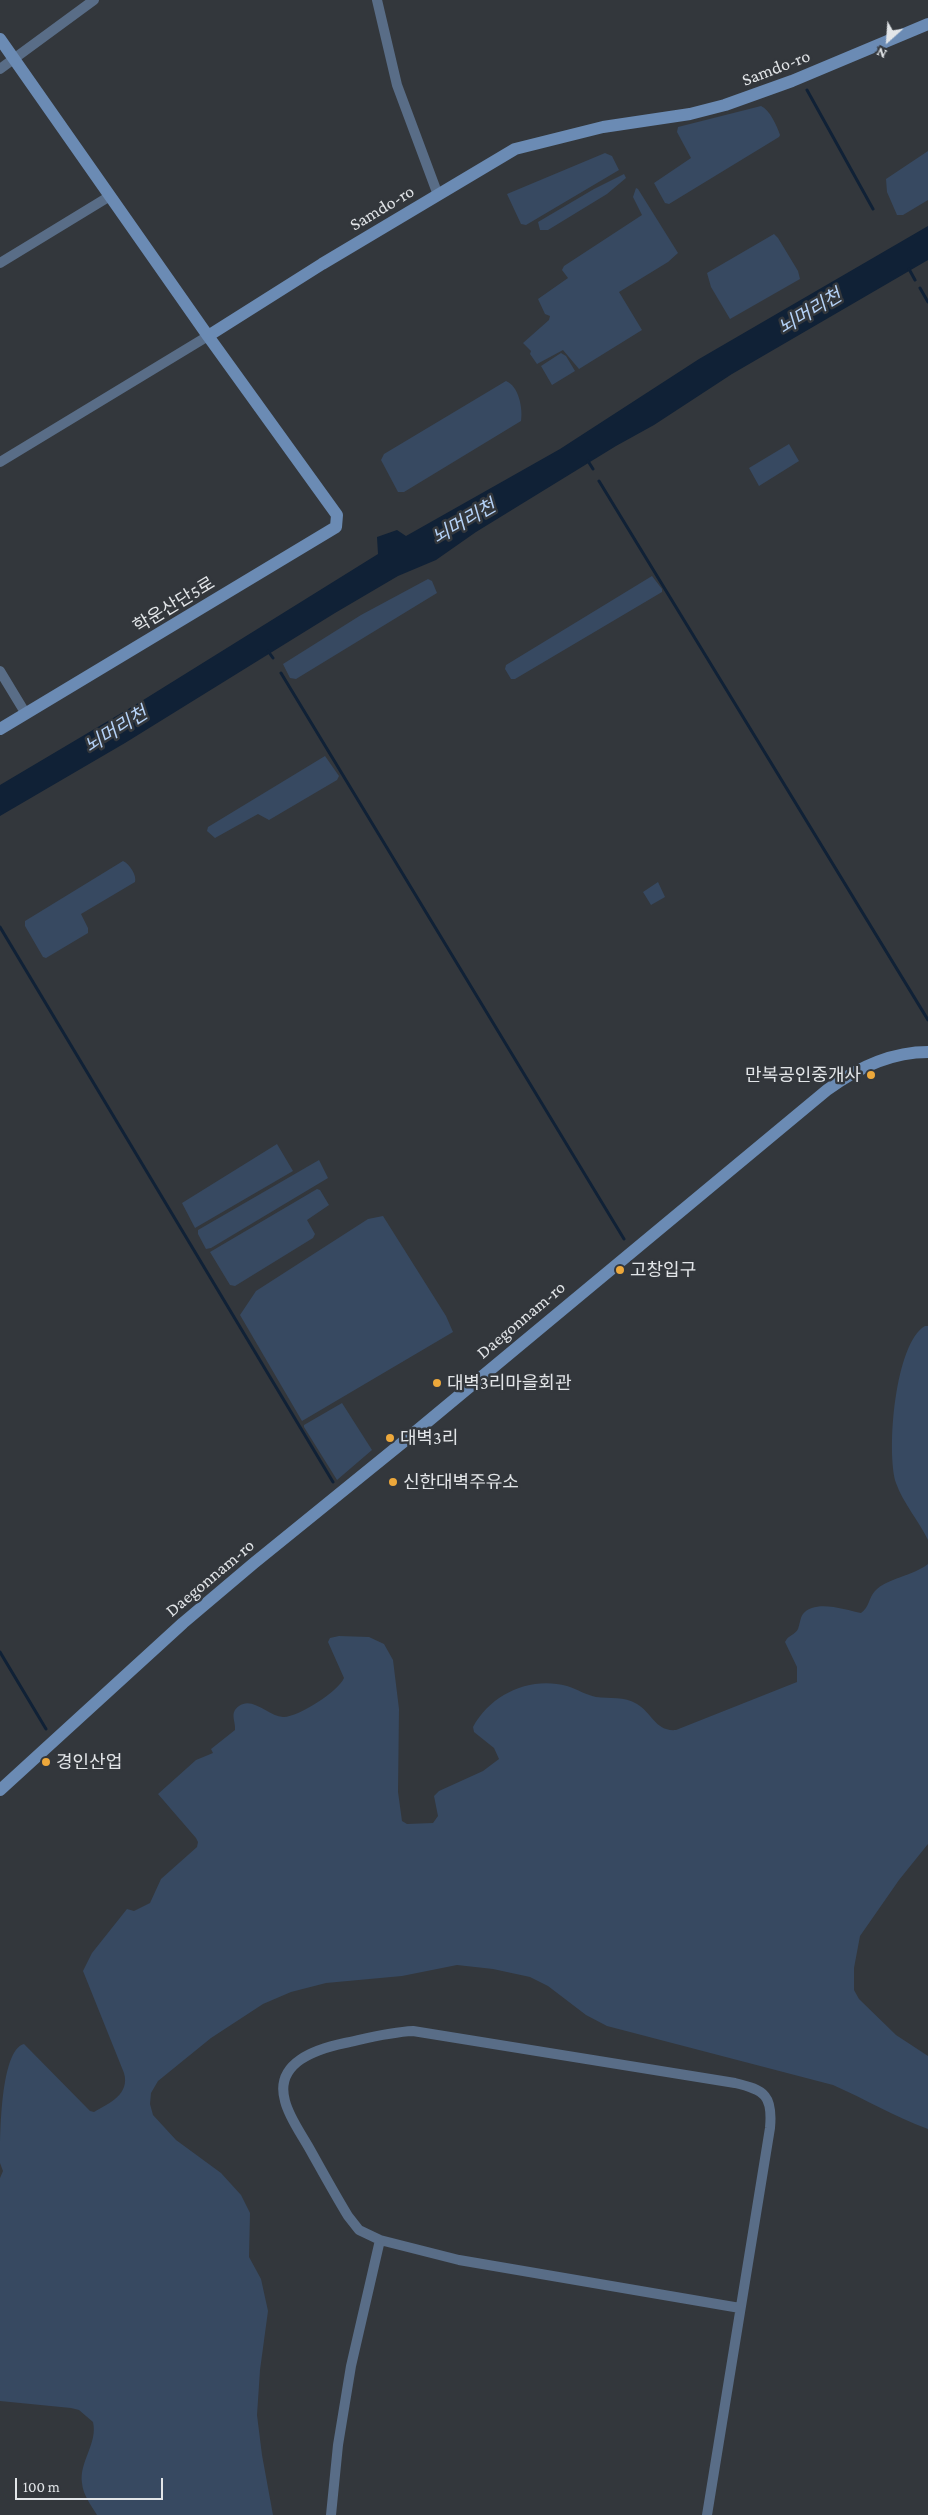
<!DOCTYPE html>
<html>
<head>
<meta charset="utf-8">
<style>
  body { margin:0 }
  #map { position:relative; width:928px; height:2515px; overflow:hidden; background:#33373c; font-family:"Crimson Pro",serif }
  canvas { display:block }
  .north { position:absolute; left:863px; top:15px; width:50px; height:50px; -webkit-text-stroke:4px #33373c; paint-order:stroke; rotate:206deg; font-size:14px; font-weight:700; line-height:20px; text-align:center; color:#e2e5e8 }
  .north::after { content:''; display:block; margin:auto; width:18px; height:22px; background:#e2e5e8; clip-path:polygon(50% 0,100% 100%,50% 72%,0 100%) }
  .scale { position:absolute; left:15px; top:2478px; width:148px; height:22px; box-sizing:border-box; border:2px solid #e2e5e8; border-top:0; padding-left:6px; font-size:15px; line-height:18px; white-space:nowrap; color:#e2e5e8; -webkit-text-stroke:4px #33373c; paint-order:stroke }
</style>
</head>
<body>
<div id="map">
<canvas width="928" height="2515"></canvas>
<div class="north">N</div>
<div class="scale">100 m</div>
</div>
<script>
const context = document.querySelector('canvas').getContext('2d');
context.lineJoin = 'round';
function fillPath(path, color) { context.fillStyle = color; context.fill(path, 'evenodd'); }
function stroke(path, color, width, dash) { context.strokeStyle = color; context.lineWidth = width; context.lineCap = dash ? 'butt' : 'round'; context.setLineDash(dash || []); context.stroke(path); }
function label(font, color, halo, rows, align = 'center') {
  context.font = font + ' "Crimson Pro","Noto Sans KR",serif'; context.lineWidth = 5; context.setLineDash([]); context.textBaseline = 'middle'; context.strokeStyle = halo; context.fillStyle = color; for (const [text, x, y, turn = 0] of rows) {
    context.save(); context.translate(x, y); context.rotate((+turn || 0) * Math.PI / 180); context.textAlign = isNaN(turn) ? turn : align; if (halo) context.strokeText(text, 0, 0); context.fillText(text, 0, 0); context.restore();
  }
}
fillPath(new Path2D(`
  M761 106C770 110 777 126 780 135L779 137 669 204 665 203 654 183 691 158 677 132 678 127Z
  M928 151V200L903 215H897L887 192 886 179Z
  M605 153 612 156 619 170 526 225 521 224 507 194Z
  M624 174 626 178 607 194 548 230H540L538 222 594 189Z
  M636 188 638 189 678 253 668 262 619 292 642 330 579 369 563 350 537 364 530 354 531 351 523 343 549 320 550 316 545 314 538 299 568 278 562 270 564 266 642 215 633 197Z
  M774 234 778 238 798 271 800 279 730 319 711 287 707 273Z
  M561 353 566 356 575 371 552 385 541 366Z
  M506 381C519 386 523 409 521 421L404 492H398L381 460 384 454Z
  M789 444 799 461 759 486 749 468Z
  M652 576 662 589V592L515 679H511L505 669 506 665Z
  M428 579 432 581 437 593 296 679 290 678 283 664 361 615Z
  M325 756 339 776 337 780 269 820 258 814 215 838 207 831 208 827Z
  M123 861C130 864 137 876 135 882L81 914 88 928V933L46 958 43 957 25 926V921Z
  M658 882 665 897 651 905 643 892Z
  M277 1144 293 1171 195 1228 182 1203Z
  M319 1160 328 1178 211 1248 206 1249 198 1234V1230Z
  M317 1189 320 1190 329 1205 307 1220 315 1234 313 1238 235 1286 230 1285 210 1252Z
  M383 1216 446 1316 453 1332 302 1421 240 1315 256 1291 368 1219Z
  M925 1326H928V1540C919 1521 903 1503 896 1483 886 1451 895 1343 925 1326Z
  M342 1403 372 1450 337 1480 304 1427V1425Z
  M928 1564V1844L899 1880 860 1936 854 1968V1990L859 1999 896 2035 928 2056V2129C895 2117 865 2099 833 2085L607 2026 586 2015 548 1986 530 1977 493 1969 457 1965 402 1976 326 1983 291 1992 263 2004 211 2038 158 2081 151 2093 150 2104 153 2115 176 2140 221 2173 241 2195 250 2213 249 2257 261 2279 268 2311 260 2370 257 2415 262 2455 273 2515H97C91 2505 83 2495 82 2483 79 2462 98 2443 93 2422L79 2410 71 2408 0 2401V2178L3 2171 0 2163C0 2138 0 2050 24 2044L90 2111 94 2112C110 2103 130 2094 124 2073L83 1971 92 1953 127 1909 134 1911 150 1903 161 1879 197 1847 198 1842 196 1838 158 1794 196 1760 213 1753 211 1749 235 1730C236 1721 229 1713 239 1706 253 1696 269 1717 283 1717 297 1718 339 1691 344 1678L328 1642 330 1638 339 1636 369 1637 384 1644 393 1660 399 1709 398 1792 402 1821 407 1824 433 1823 438 1816 434 1796 439 1791 483 1771 499 1759 494 1748 474 1732 473 1727C491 1694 530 1676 567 1686 577 1689 586 1695 596 1697 610 1699 624 1696 637 1704 652 1713 656 1732 676 1730L797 1682V1667L785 1642C788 1635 795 1635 798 1629 800 1624 800 1618 803 1614 815 1599 846 1610 861 1613 869 1608 869 1597 875 1591 887 1578 913 1576 928 1564Z`), '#374961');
fillPath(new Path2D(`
  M928 226V260L732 374 654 425 616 446 476 532 436 560 398 576 335 613 125 743 0 816V785L140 702 378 554 377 537 397 530 406 536 560 449 699 359Z`), '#102136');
stroke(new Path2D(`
  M807 90 873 209
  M909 269 915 280
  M920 288 928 302
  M588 461 593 469
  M599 481 928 1020
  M268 651 273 658
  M281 673 624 1239
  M0 927 333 1482
  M0 1652 46 1729`), '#102136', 3);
stroke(new Path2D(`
  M377 0 397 85 438 195
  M0 69 94 0
  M0 263 110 196
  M0 462 208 336
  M0 671 26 714
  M331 2515 338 2445 351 2366 380 2240
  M707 2515 770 2128C773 2096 765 2090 735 2083L413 2031C390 2032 368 2038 345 2043 317 2049 274 2062 285 2101 289 2117 300 2132 308 2146 321 2169 334 2193 348 2216L359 2230 380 2240 459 2260 740 2308`), '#596d87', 10);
stroke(new Path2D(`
  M0 39 208 336 322 264 515 149 603 127 690 114 725 105 792 81 928 24
  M0 729 336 527 337 515 208 336
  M0 1790 183 1623 254 1563 402 1443 827 1090C857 1068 890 1052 928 1052`), '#6b8bb4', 12);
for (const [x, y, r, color] of [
  [871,1075,5,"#eda83b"],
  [620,1270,5,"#eda83b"],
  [437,1383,5,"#eda83b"],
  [390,1438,5,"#eda83b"],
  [393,1482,5,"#eda83b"],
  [46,1762,5,"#eda83b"]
]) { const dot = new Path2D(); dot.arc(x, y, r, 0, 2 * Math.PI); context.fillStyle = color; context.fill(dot); stroke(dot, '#33373c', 2); }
label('18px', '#e2e5e8', '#33373c', [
  ["Samdo-ro",776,68,-21],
  ["Samdo-ro",382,208,-31],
  ["학운산단5로",174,605,-31],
  ["Daegonnam-ro",521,1320,-40],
  ["Daegonnam-ro",210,1578,-40]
]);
label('18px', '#e2e5e8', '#33373c', [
  ["만복공인중개사",861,1075,"right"],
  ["고창입구",630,1270],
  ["대벽3리마을회관",447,1383],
  ["대벽3리",400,1438],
  ["신한대벽주유소",403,1482],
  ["경인산업",56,1762]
], 'left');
label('italic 19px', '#b5d2f7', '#33373c', [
  ["뇌머리천",810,312,-31],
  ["뇌머리천",464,522,-30],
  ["뇌머리천",116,730,-32]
]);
</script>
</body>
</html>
